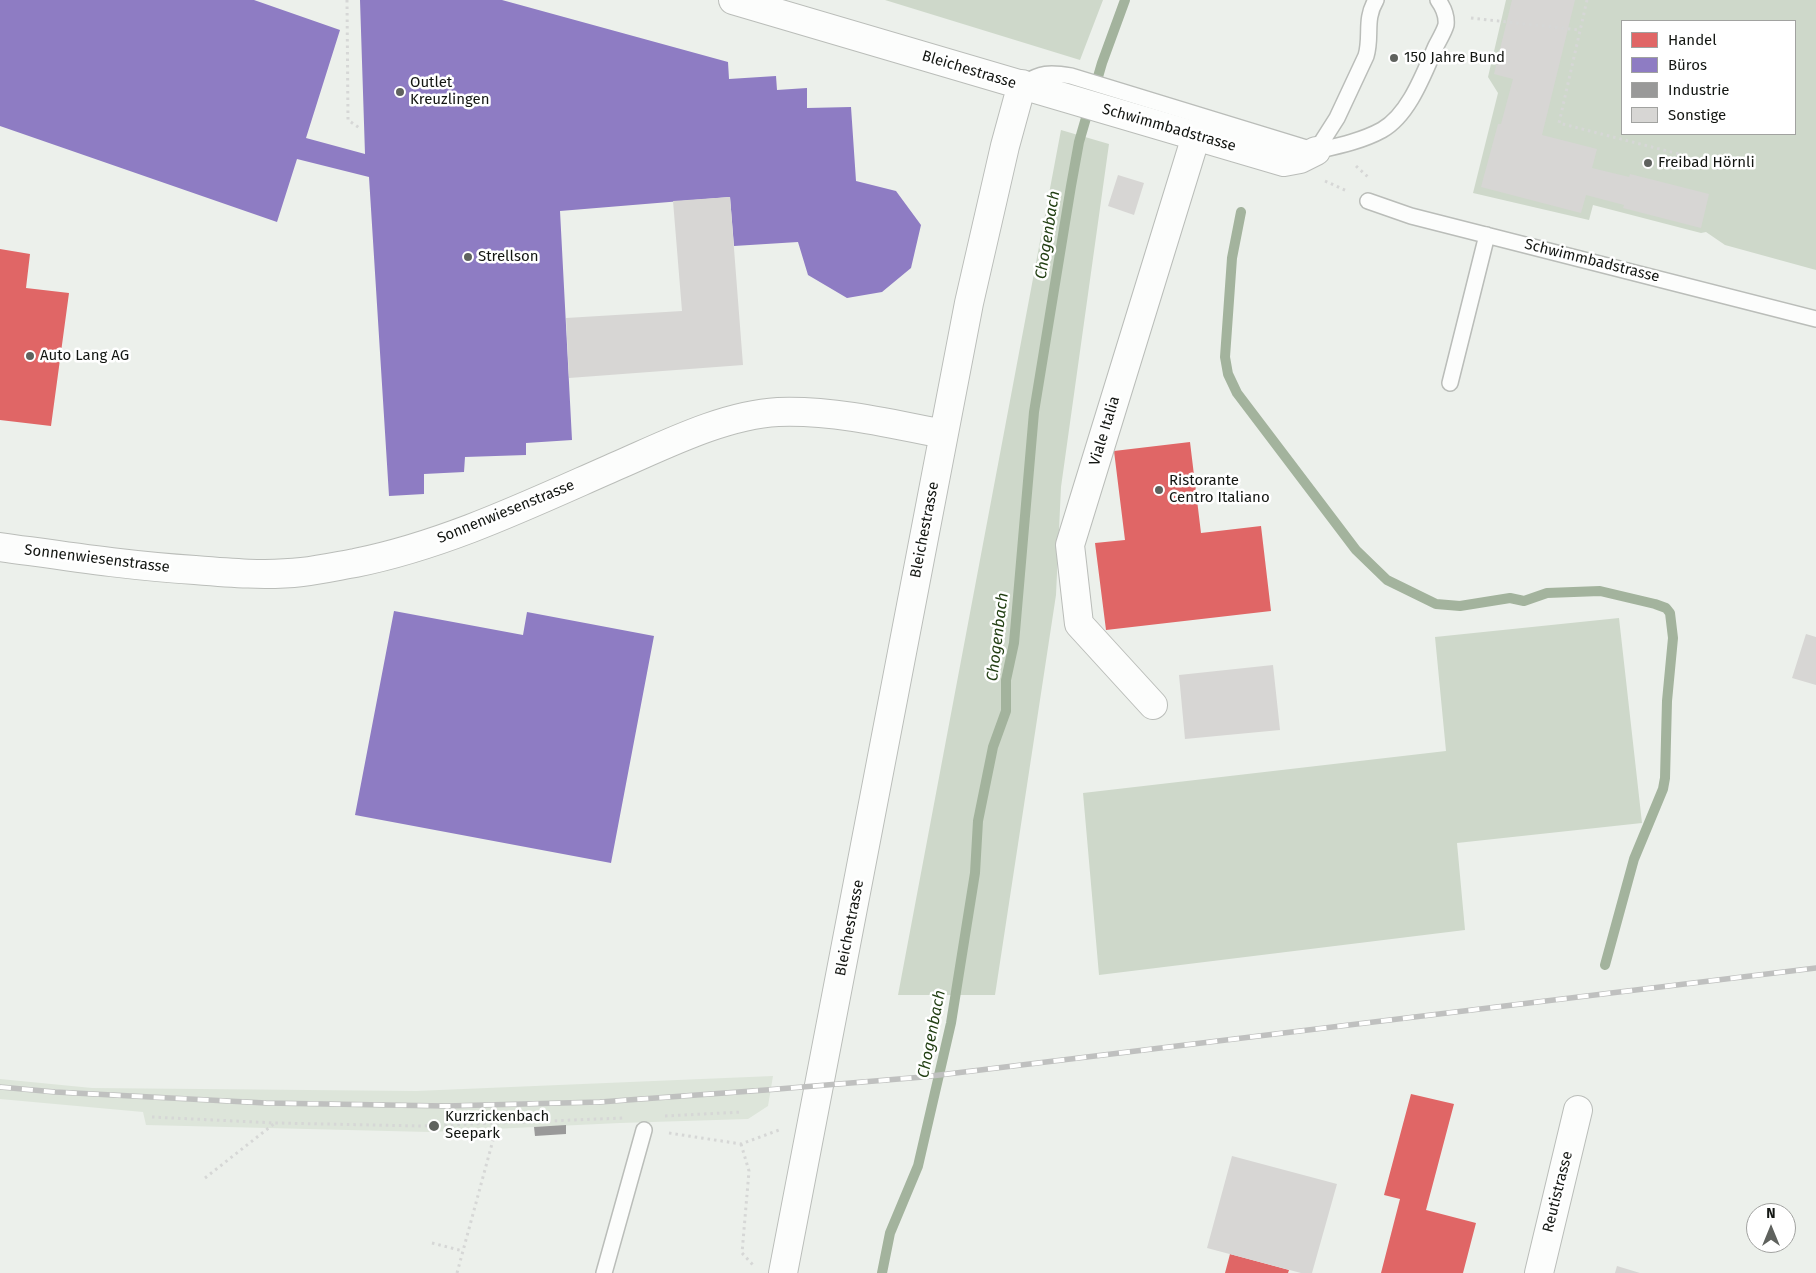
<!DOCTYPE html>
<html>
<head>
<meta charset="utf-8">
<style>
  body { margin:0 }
  #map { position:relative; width:1816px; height:1273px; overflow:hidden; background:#ecf0eb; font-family:"Fira Sans",sans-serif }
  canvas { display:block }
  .legend { position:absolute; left:1621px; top:20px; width:175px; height:115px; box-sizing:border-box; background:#fff; border:1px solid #a1a2a0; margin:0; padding:6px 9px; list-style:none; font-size:15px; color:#131612 }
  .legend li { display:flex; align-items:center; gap:10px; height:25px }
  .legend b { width:25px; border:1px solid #a1a2a0 }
  .north { position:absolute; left:1746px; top:1203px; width:50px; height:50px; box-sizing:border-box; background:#fff; border:1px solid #a1a2a0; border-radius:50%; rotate:0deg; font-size:14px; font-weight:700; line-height:20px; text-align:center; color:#131612 }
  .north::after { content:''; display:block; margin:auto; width:18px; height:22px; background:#5f625e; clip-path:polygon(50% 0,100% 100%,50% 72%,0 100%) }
</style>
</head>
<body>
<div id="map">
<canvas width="1816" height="1273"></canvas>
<ul class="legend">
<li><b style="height:14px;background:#e06666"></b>Handel</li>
<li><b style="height:14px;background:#8e7cc3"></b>Büros</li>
<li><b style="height:14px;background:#999"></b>Industrie</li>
<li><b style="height:14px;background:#d7d6d4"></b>Sonstige</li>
</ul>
<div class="north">N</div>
</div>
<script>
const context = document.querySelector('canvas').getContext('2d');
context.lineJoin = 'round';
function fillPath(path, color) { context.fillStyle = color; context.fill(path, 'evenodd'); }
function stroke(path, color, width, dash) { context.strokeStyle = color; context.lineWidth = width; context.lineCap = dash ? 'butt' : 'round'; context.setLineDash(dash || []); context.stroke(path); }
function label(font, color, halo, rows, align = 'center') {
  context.font = font + ' "Fira Sans",sans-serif'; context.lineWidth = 5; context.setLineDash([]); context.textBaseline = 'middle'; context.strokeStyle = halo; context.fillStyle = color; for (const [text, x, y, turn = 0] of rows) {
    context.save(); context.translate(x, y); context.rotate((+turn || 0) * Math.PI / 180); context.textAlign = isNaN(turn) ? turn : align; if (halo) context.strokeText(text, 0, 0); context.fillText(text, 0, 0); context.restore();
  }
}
fillPath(new Path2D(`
  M773 1076 768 1106 748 1119 620 1123 429 1132 146 1125 143 1112 0 1099V1079L92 1088 416 1091Z`), '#dde5da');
fillPath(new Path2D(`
  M885 0H1103L1080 60Z
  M1506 0H1816V270L1725 245 1706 232 1701 233 1593 205 1589 220 1473 193 1498 93 1488 77ZM1622 21H1795V134H1622Z
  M1061 130 1109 144 1061 487 1056 595 995 995H898Z
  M1619 618 1642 823 1457 843 1465 930 1099 975 1083 793 1446 751 1435 637Z`), '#ced8ca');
fillPath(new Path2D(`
  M0 249 30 254 26 288 69 293 51 426 0 420Z
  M1190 442 1201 533 1261 526 1271 611 1106 630 1095 543 1125 540 1114 451Z
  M1411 1094 1454 1104 1426 1210 1476 1223 1463 1273H1381L1400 1199 1384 1195Z
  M1230 1254 1289 1270 1288 1273H1225Z`), '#e06666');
fillPath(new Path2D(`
  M0 0H254L340 30 306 138 365 154 360 0H502L728 62 729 79 776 76 777 90 807 88V108L851 107 856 181 896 191 921 225 911 268 882 292 847 298 808 275 798 242 734 246 730 197 560 211 572 440 526 443V455L465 457 464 472 424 474V494L389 496 369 177 297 159 277 222 0 126Z
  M394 611 523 635 527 612 654 636 611 863 355 815Z`), '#8e7cc3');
fillPath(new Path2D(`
  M566 1125V1134L535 1136 534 1127Z`), '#999');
stroke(new Path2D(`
  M1241 212 1232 258 1225 357 1228 374 1237 393 1356 550 1387 580 1436 604 1460 606 1510 598 1524 601 1547 593 1600 591 1655 604 1666 608 1670 613 1673 638 1667 701 1665 778 1663 789 1634 859 1605 965
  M882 1273 890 1233 918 1166 951 1023 975 873 978 821 993 747 1006 711V680L1014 643 1034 412 1071 186 1079 142 1102 63 1125 0`), '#a3b39d', 10);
fillPath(new Path2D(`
  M1512 0H1575L1542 135 1597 149 1592 168 1629 177 1630 174 1709 194 1701 228 1623 208 1624 205 1586 195 1581 213 1481 187 1498 124H1501L1513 79 1494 74Z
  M1118 175 1144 183 1134 215 1108 206Z
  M730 197 743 365 569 378 566 318 682 311 673 201Z
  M1806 634 1816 637V685L1792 678Z
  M1273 665 1280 730 1185 739 1179 675Z
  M1232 1156 1337 1184 1312 1273H1301L1207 1248Z
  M1617 1266 1640 1273H1615Z`), '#d7d6d4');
const lane = new Path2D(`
  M1022 84C1041 73 1049 72 1071 76L1316 151C1338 146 1362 141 1382 130 1409 115 1424 73 1436 46 1439 40 1444 32 1446 25 1447 16 1443 7 1438 0
  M1316 151 1337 118 1366 56C1372 36 1364 20 1376 0
  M1368 201 1411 216 1816 319
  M1450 383 1487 235
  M604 1273 644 1130`);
const street = new Path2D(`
  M733 0 1284 162 1300 159 1316 151
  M0 547C65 556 129 566 195 570 230 573 267 576 302 572 320 570 338 566 355 563 449 544 534 502 621 464 669 443 725 415 778 412 834 410 889 423 943 434
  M1153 705 1079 624 1070 545 1196 136
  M783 1273 969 303 1005 146 1022 84
  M1539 1273 1578 1110`);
stroke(lane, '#babdb9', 18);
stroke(street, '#babdb9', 30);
stroke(new Path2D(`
  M347 0 348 120 361 129
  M1587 0 1559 123 1679 154
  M1471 18 1580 30
  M1356 166 1368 177
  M1325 181 1347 191
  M665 1116 742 1112
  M152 1117 276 1123 421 1126 624 1118
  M669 1133 741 1144 779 1130
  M741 1144 749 1171 742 1253 753 1265
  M205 1178 275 1123
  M432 1243 463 1251
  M457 1273 496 1129V1124`), '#d6d7d6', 3, [2.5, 4]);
stroke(lane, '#fcfdfc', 15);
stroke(street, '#fcfdfc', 28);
const rail = new Path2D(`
  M0 1087 55 1092 266 1103 446 1106 600 1102 766 1090 923 1077 1816 968`);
stroke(rail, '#bfc0bf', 5.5);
stroke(rail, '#fff', 4, [11]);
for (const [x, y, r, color] of [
  [1394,58,5,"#5f625e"],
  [400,92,5,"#5f625e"],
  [1648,163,5,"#5f625e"],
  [468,257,5,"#5f625e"],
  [30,356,5,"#5f625e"],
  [1159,490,5,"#5f625e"],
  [434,1126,6,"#5f625e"]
]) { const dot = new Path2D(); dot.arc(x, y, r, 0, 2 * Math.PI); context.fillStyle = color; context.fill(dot); stroke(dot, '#fff', 2); }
label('15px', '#131612', '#fff', [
  ["150 Jahre Bund",1404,58],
  ["Outlet",410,83],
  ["Kreuzlingen",410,100],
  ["Freibad Hörnli",1658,163],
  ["Strellson",478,257],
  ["Auto Lang AG",40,356],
  ["Ristorante",1169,481],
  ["Centro Italiano",1169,498],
  ["Kurzrickenbach",445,1117],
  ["Seepark",445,1134]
], 'left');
label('15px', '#131612', '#fff', [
  ["Bleichestrasse",969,70,17],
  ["Schwimmbadstrasse",1169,128,16],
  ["Schwimmbadstrasse",1592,261,14],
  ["Viale Italia",1105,431,-73],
  ["Sonnenwiesenstrasse",506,512,-22],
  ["Bleichestrasse",925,530,-79],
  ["Sonnenwiesenstrasse",97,559,7],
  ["Bleichestrasse",850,928,-79],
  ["Reutistrasse",1558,1192,-76]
]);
label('italic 16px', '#223f13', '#fff', [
  ["Chogenbach",1048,235,-81],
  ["Chogenbach",998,637,-83],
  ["Chogenbach",932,1034,-79]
]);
</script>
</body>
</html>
